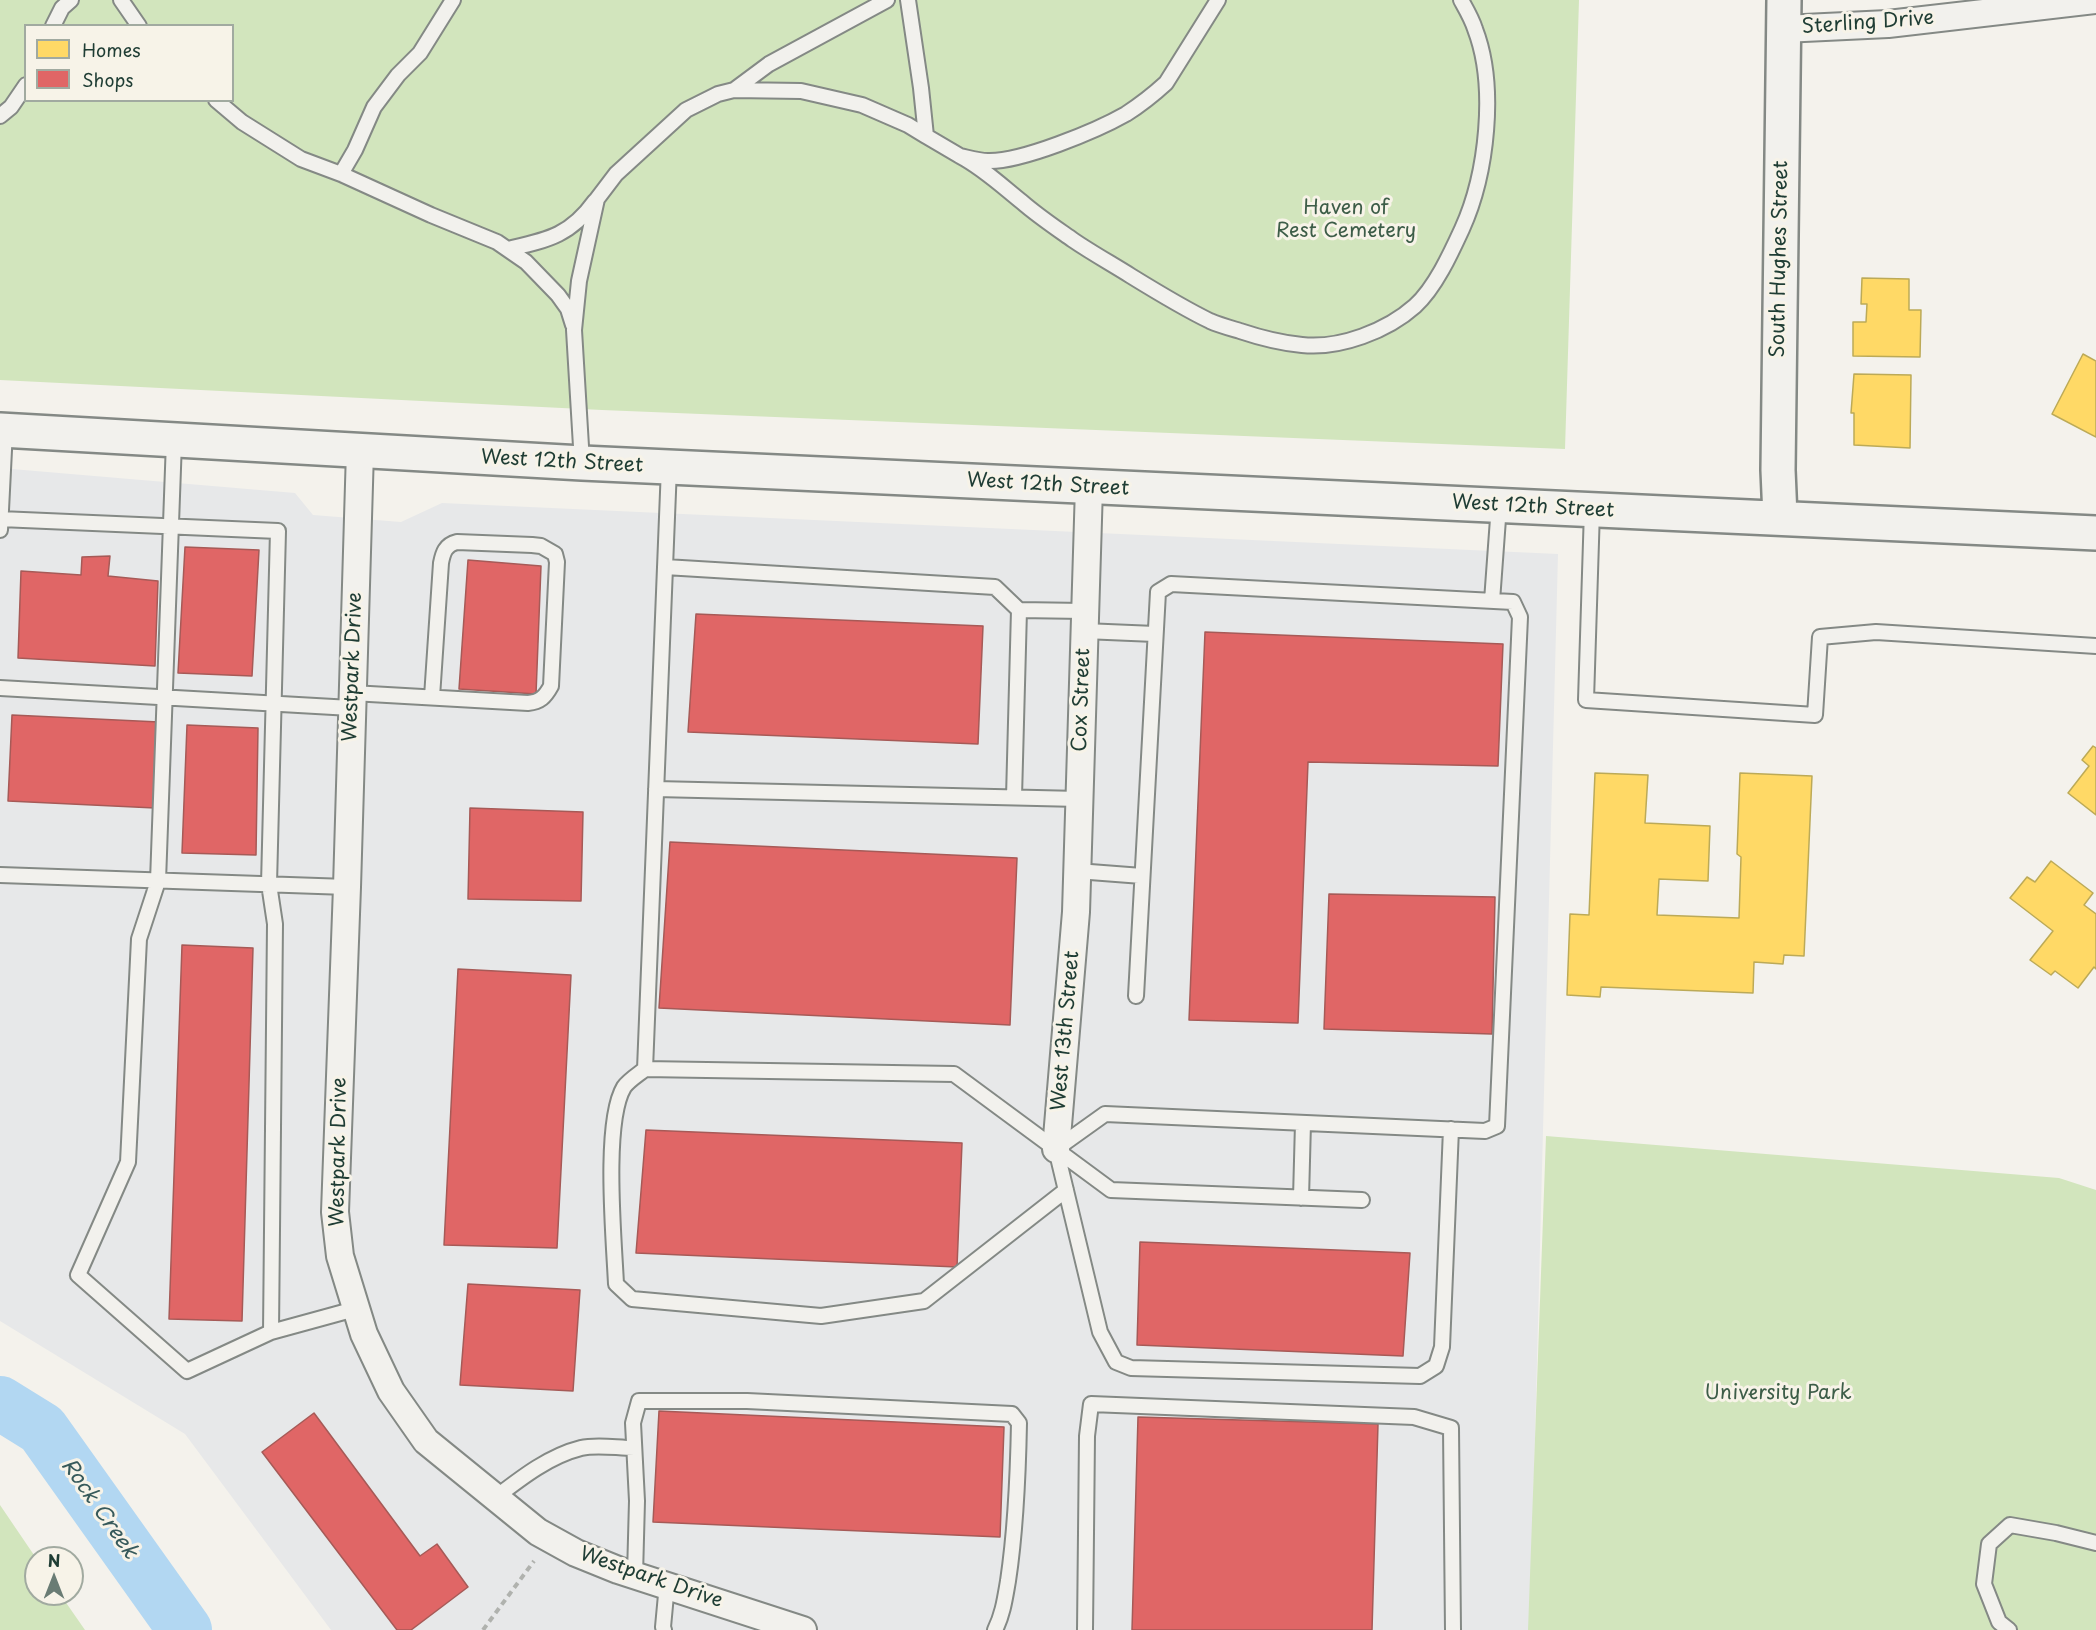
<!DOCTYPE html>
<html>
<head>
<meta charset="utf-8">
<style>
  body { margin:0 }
  #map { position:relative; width:2096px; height:1630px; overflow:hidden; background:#f4f2ec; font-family:"Playpen Sans",sans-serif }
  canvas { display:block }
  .legend { position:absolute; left:24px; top:24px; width:210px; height:78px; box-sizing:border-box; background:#f7f3e8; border:2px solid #a1aaa0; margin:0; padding:8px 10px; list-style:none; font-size:18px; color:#1f3d34 }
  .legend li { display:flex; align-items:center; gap:12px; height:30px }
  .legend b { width:30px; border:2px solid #a1aaa0 }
  .north { position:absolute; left:24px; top:1546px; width:60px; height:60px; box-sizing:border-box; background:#f7f3e8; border:2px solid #a1aaa0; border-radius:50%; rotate:0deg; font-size:16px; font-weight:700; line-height:24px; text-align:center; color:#1f3d34 }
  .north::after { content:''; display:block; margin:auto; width:21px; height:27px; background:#6a7c74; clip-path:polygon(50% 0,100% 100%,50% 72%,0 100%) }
</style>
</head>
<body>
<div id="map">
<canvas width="2096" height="1630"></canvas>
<ul class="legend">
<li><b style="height:16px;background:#ffd966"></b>Homes</li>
<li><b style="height:16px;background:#e06666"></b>Shops</li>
</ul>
<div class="north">N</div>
</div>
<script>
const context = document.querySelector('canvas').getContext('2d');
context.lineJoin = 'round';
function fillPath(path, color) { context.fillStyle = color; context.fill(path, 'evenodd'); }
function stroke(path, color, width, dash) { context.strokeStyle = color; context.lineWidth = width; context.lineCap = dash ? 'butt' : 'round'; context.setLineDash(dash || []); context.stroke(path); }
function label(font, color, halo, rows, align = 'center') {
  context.font = font + ' "Playpen Sans",sans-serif'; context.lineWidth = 6; context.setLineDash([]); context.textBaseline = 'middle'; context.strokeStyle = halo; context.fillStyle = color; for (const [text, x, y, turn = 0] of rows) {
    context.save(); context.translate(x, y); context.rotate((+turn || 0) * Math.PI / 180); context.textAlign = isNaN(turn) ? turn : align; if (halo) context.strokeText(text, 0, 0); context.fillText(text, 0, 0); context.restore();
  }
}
fillPath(new Path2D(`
  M0 468 295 493 313 515 401 522 442 503 1558 554 1530 1630H331L185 1434 0 1321Z`), '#e7e8e9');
fillPath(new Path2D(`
  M0 0H1579L1565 449 602 410 0 380ZM26 26H232V100H26Z
  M1546 1136 2059 1178 2096 1190V1630H1528Z
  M0 1505 36 1558V1594H60L85 1630H0Z`), '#d2e5bd');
const homes = new Path2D(`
  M1862 278 1909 279V310H1921L1920 357 1853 356V322H1866L1867 304H1861Z
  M2083 354 2096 361V437L2052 414Z
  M1854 374 1911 375 1910 448 1854 445V413H1851Z
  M2093 746 2096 748V815L2068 793 2089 766 2082 760Z
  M1595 773 1648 775 1645 823 1710 826 1708 881 1659 879 1657 915 1739 918 1741 857 1737 854 1740 773 1812 776 1804 956 1784 955 1783 964 1754 962 1753 993 1601 987 1600 997 1567 995 1570 914 1589 915Z
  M2051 861 2093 893 2084 905 2096 914V969L2094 967 2078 988 2055 971 2051 975 2030 960 2053 931 2010 898 2027 877 2035 882Z`);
fillPath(homes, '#ffd966');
stroke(homes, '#bcaa57', 1.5);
const shops = new Path2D(`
  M185 547 259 550 252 676 178 673Z
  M110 556 108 576 158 581 155 666 18 658 21 571 81 575 82 557Z
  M468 560 541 566 536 694 459 689Z
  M696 614 983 626 978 744 688 732Z
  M1205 632 1503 644 1498 766 1308 762 1298 1023 1189 1020Z
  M12 715 159 722 155 808 8 801Z
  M187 725 258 728 256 855 182 853Z
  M470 808 583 812 581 901 468 899Z
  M670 842 1017 858 1010 1025 659 1008Z
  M1329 894 1495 897 1492 1034 1324 1029Z
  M182 945 253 948 242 1321 169 1319Z
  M458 969 571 975 557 1248 444 1245Z
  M646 1130 962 1143 957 1267 636 1253Z
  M1140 1242 1410 1253 1403 1356 1137 1345Z
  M468 1284 580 1290 573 1391 460 1385Z
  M659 1411 1004 1427 1000 1537 653 1522Z
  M314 1413 420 1556 437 1544 468 1587 411 1630H397L262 1452Z
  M1138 1417 1378 1424 1372 1630H1132Z`);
fillPath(shops, '#e06666');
stroke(shops, '#a65a57', 1.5);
stroke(new Path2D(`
  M0 1403 42 1429 185 1630`), '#b2d7f2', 54);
const lane = new Path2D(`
  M121 0 139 26
  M908 0 921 88 926 136 960 156
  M1218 0 1166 83C1154 94 1140 105 1126 114 1096 131 1021 162 988 161 979 161 969 158 960 156 983 168 1002 186 1022 202 1038 216 1056 228 1073 240 1092 253 1112 264 1131 276 1157 292 1183 308 1210 321 1219 325 1230 328 1240 331 1261 338 1280 343 1302 345 1340 349 1387 331 1415 306 1435 288 1451 253 1462 229 1487 174 1497 86 1475 29 1472 19 1466 9 1461 0
  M53 26 62 8 71 0
  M734 90 801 91 862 105 908 125 926 136
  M216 100 242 122 301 159 341 174 431 215 497 242 526 262 558 295 568 309 573 325
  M0 116 11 107 26 85
  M341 174 355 150 374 107 398 75 420 53 453 0
  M508 249C547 240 570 236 595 201
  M174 441 158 881 139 939 128 1162 78 1275 187 1371 271 1332
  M582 463 574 330 579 281 597 199 616 174 686 110 718 94 734 90 769 64 887 0
  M669 467 645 1069 954 1074 1111 1190 1362 1200
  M1592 510 1586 700 1815 715 1820 637 1876 632 2096 646
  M0 519 278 531 269 884 275 924 271 1332 355 1309
  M0 530 5 430
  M665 567 995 587 1019 610 1084 611
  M1492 601 1499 505
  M1084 631 1155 634
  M0 688 351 708
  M352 693 528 703C540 702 545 697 551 686L557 562 555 554 541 546 532 545 457 542C445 545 443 553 441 563L432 697
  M656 789 1079 799
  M1014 797 1019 610
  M1077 871 1142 876
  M0 875 347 887
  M645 1069C639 1074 629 1080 624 1087 603 1122 614 1240 616 1284L632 1299 821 1316 924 1301 1066 1190
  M1056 1149 1105 1114 1485 1131 1497 1126 1520 617 1513 602 1171 584 1158 592 1136 996
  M1056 1149 1100 1332 1116 1362 1131 1368 1420 1376 1436 1366 1442 1347 1451 1129
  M1301 1198 1303 1123
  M495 1498C521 1478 549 1456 581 1448 597 1444 617 1448 634 1448
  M635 1575 637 1501 633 1423 639 1401H747L1012 1414 1019 1423C1018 1476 1016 1528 1008 1581 1005 1598 1003 1614 995 1630
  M664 1630 663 1627 667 1584
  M1085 1630 1087 1436 1091 1404 1414 1417 1451 1428 1453 1630
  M2009 1630 1999 1622 1984 1584 1989 1544 2010 1525 2056 1533 2096 1543`);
const street = new Path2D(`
  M1783 29 1888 24 2096 0
  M360 451 347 887 335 1212 340 1256 364 1334 391 1391 426 1441 538 1532 576 1553 618 1570 803 1630
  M1056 1149 1076 912 1089 487`);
const secondary = new Path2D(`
  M0 430 582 463 2096 533
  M1780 517 1778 470 1784 0`);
stroke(lane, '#848985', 18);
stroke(street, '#848985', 30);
stroke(secondary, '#848985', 38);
stroke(new Path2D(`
  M483 1630 534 1561`), '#b0b2ae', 4, [6, 4.5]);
stroke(lane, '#f2f1ed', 14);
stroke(street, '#f2f1ed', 26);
stroke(secondary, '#f2f1ed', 33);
label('20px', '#1f3d34', '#f7f3e8', [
  ["Sterling Drive",1868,23,-4],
  ["South Hughes Street",1780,259,-89],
  ["West 12th Street",562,462,3],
  ["West 12th Street",1048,485,3],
  ["West 12th Street",1533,507,3],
  ["Westpark Drive",353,667,-88],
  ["Cox Street",1082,700,-88],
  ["West 13th Street",1066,1031,-85],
  ["Westpark Drive",339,1152,-89],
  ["Westpark Drive",651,1578,19]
]);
label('20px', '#3d5d48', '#f7f3e8', [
  ["Haven of",1346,208],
  ["Rest Cemetery",1346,231],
  ["University Park",1778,1393]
]);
label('italic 21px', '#375a5b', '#f7f3e8', [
  ["Rock Creek",99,1509,55]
]);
</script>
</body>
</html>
